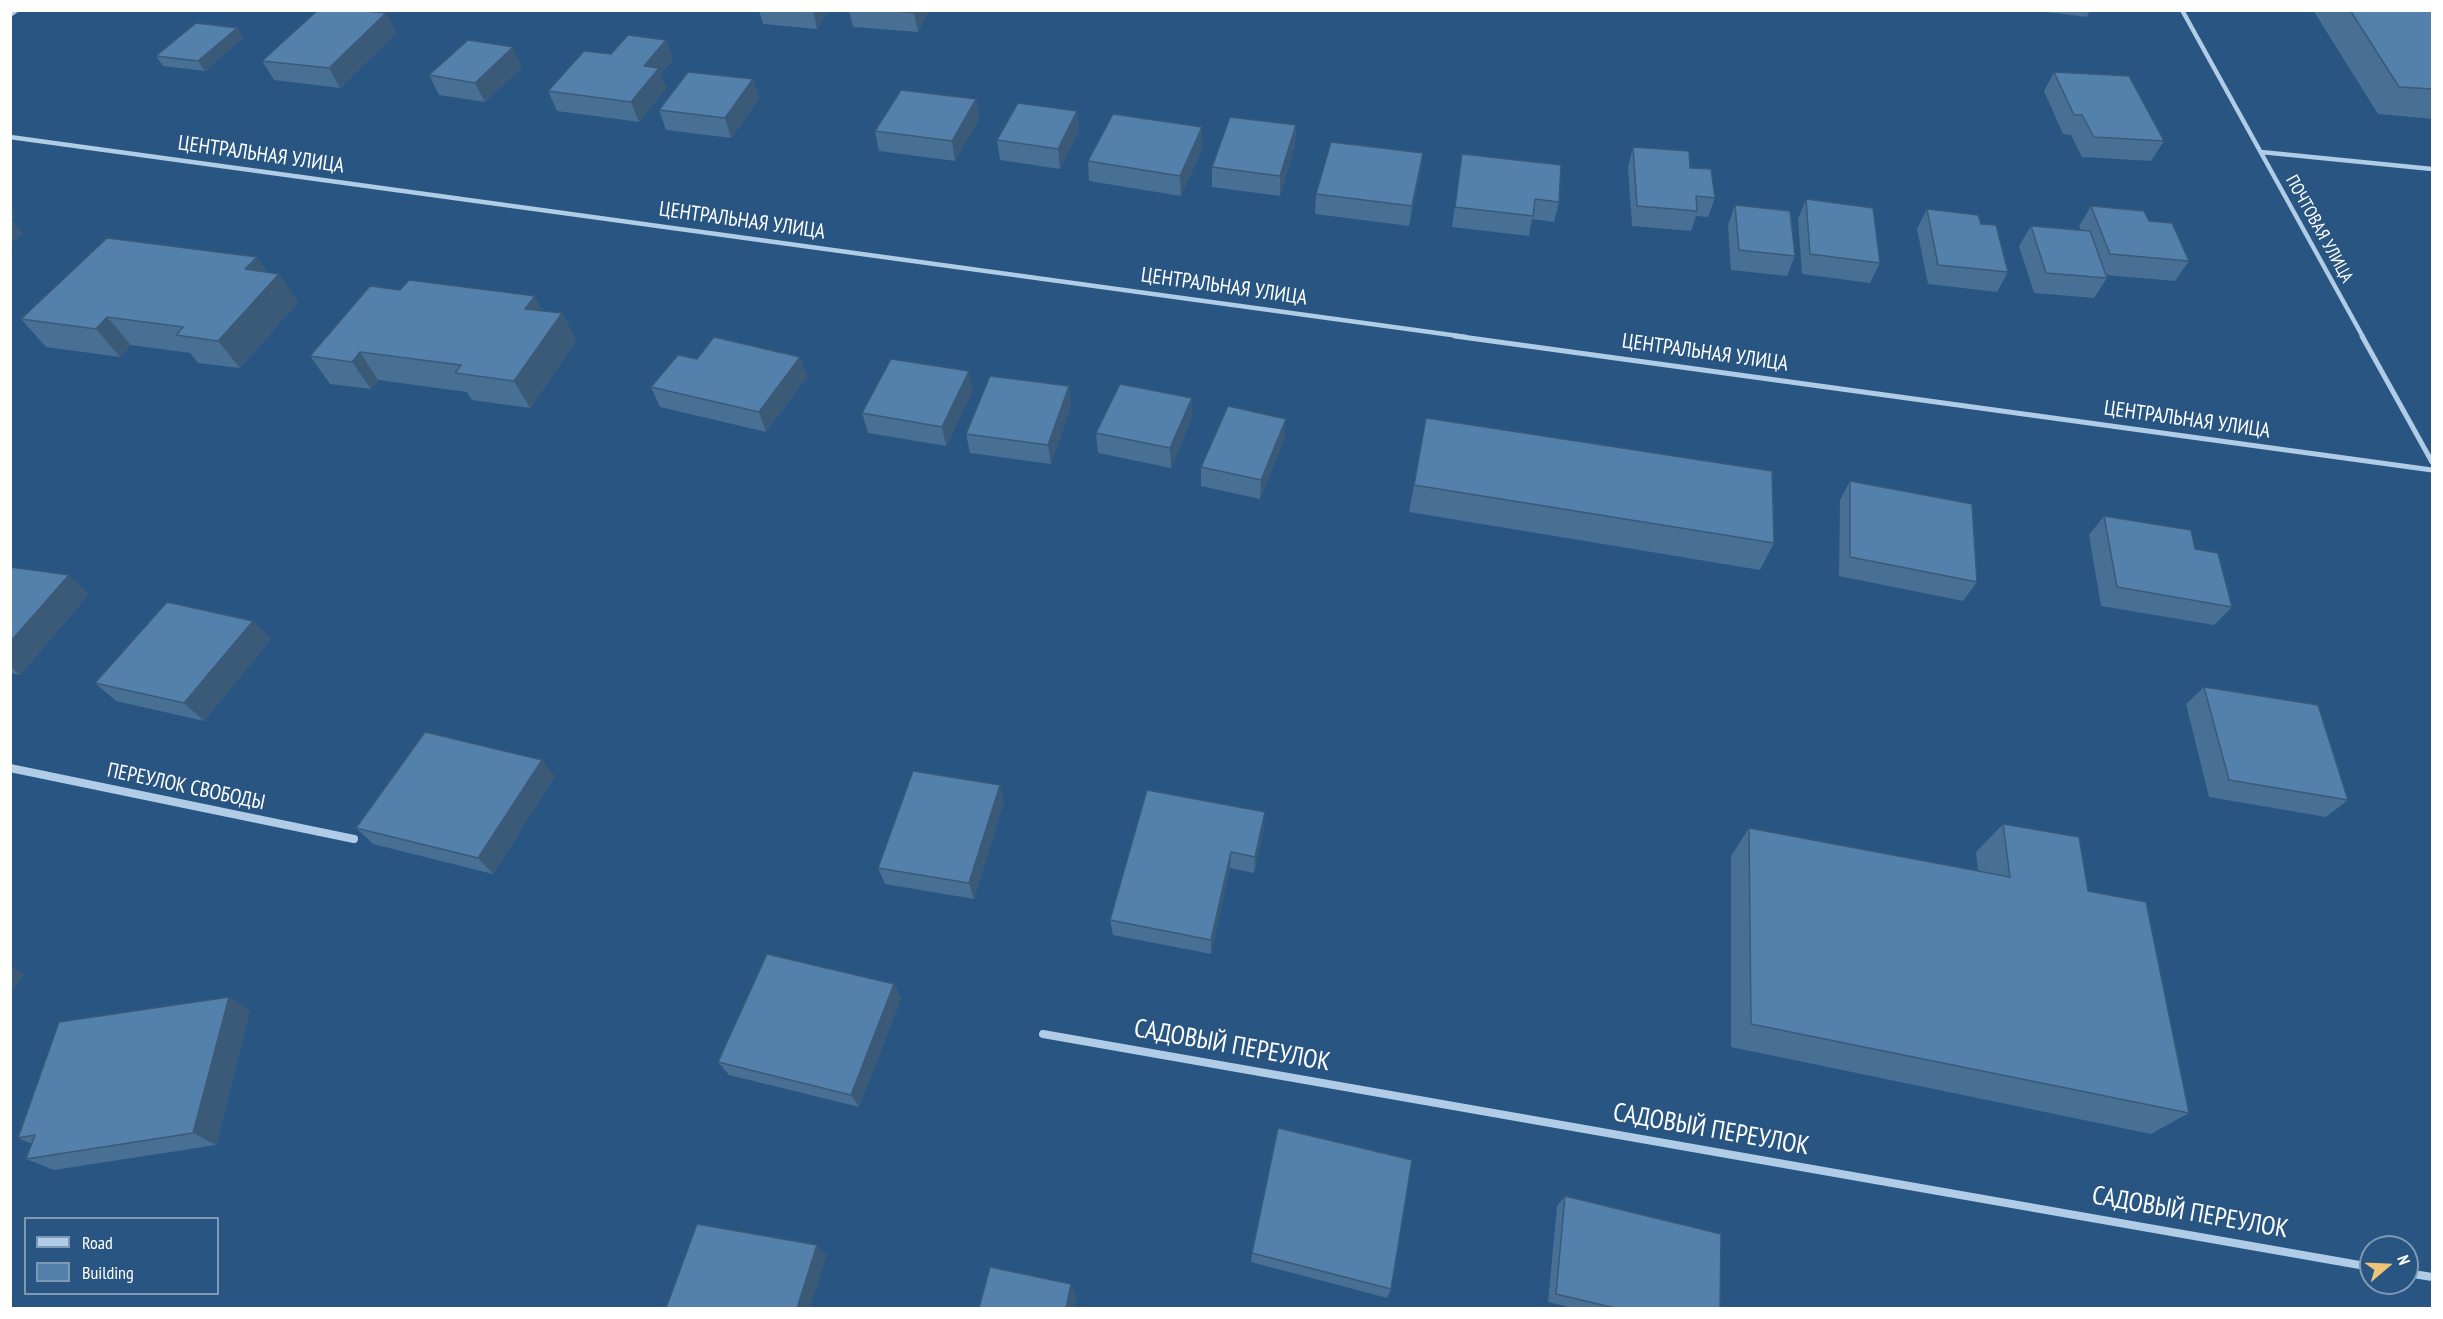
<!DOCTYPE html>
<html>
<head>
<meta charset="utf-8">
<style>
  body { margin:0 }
  #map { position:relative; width:2443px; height:1319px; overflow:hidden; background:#285581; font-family:"PT Sans Narrow",sans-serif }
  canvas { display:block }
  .frame { position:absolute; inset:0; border:12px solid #fff; pointer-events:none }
  .legend { position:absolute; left:24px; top:1217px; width:195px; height:78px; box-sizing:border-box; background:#285581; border:2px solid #7e99b3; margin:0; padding:8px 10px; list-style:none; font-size:18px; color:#fff }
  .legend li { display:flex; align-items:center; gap:12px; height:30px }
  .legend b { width:30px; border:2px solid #7e99b3 }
  .north { position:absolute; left:2359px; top:1235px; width:60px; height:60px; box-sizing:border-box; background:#285581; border:2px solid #7e99b3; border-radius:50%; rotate:71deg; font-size:16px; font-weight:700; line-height:24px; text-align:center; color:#fff }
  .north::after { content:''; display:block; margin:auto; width:21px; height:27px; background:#eec476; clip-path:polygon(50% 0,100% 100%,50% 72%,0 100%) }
</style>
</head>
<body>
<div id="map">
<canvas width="2443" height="1319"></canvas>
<div class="frame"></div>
<ul class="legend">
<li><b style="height:8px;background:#b0cce6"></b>Road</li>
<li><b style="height:16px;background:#5481ac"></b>Building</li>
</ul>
<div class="north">N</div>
</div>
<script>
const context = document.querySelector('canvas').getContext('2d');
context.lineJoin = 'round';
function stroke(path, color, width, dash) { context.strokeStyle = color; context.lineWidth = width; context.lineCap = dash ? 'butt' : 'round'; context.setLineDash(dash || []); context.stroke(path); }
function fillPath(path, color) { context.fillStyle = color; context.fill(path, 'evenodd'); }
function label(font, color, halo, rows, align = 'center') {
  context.font = font + ' "PT Sans Narrow",sans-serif'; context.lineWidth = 4.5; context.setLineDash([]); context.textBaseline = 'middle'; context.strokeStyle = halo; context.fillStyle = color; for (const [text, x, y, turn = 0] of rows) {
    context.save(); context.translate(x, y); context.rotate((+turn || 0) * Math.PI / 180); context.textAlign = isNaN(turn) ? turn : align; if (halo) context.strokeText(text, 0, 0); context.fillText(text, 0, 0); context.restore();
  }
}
stroke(new Path2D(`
  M2182 10 2363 337
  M10 15 17 10
  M10 137 1466 337
  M2261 152 2432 169`), '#b0cce6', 4.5);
stroke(new Path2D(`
  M1455 336 2432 470
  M2362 336 2432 462`), '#b0cce6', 5);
stroke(new Path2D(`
  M10 768 354 839
  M1043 1034 2371 1267
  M2407 1273 2432 1277`), '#b0cce6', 8);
fillPath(new Path2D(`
  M759 10H829L817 29 763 24Z
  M849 10H929L918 32 853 27Z
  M2030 10H2090L2087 17Z
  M2313 10H2430L2433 13V119L2378 114Z
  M386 13 396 33 340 88 274 80 262 61Z
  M237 28 243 38 205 71 163 66 156 56Z
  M666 40 673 59 661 74 666 88 639 122 557 111 548 91 611 54Z
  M522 67 485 102 439 95 429 75Z
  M2054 72 2164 141 2151 161 2082 157 2071 135 2063 134 2044 91Z
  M753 79 759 99 731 138 666 130 659 110Z
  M976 99 979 119 955 161 879 151 875 131Z
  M1077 111 1079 131 1060 169 1000 160 997 140Z
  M1296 125 1295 145 1280 196 1212 187V167Z
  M1203 147 1181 196 1089 181 1088 161Z
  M1633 147 1690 168 1715 198 1708 217 1696 216 1691 231 1632 226 1628 167Z
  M1423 153 1420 173 1409 226 1315 214 1316 194Z
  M1462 154 1559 202 1554 222 1532 219 1529 236 1452 227Z
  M1806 199 1880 263 1870 283 1802 274 1798 219Z
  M1735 205 1795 256 1787 276 1731 270 1728 225Z
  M2091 206 2149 221 2189 261 2175 281 2106 275 2107 278 2094 298 2034 293 2019 246 2031 226 2081 230 2079 226Z
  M1927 209 1981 224 2008 272 1997 292 1928 284 1917 229Z
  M257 257 268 273 298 302 240 368 198 363 190 353 131 345 120 357 46 347 21 319Z
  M542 311 562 313 576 341 530 408 472 400 467 392 378 380 371 389 330 384 310 356Z
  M800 357 807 377 766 432 660 407 651 387 697 359Z
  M1069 386 1071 406 1051 464 970 453 966 434Z
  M973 391 946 446 868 433 862 413Z
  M1192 417 1171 468 1098 453 1096 433Z
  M1285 438 1260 499 1201 486V467Z
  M1850 481 1977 582 1963 601 1839 576 1840 500Z
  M1414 485 1774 543 1760 570 1409 512Z
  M2104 516 2232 607 2214 625 2101 606 2089 535Z
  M10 567 89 594 20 675 10 673Z
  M253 621 271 639 204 721 116 701 95 683Z
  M2204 687 2348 800 2326 817 2209 797 2186 704Z
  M555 776 493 874 373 844 356 828Z
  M1000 785 1004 801 974 899 885 884 878 868Z
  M2003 824 2189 1113 2151 1134 1731 1047V856L1749 828 1978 871 1976 852Z
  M1264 828 1254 873 1230 868 1211 954 1113 935 1110 920Z
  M894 984 901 998 859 1107 729 1075 718 1062Z
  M229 997 250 1011 216 1145 54 1170 26 1159 32 1144 18 1138Z
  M1565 1196 1720 1308H1573L1548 1302 1557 1206Z
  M1252 1253 1391 1289 1387 1298 1251 1262Z`), '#486f94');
fillPath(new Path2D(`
  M813 10H829L817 29Z
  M915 10H929L918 32 914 13Z
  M386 13 396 33 340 88 329 68Z
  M237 28 243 38 205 71 198 61Z
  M666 40 673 59 661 74 666 88 639 122 631 102 644 66Z
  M513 47 522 67 485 102 475 83Z
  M753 79 759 99 731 138 725 118Z
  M976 99 979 119 955 161 952 141Z
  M1077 111 1079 131 1060 169 1058 149Z
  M1296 125 1295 145 1280 196V176Z
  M1202 127 1203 147 1181 196 1180 176Z
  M1423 153 1420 173 1409 226 1412 206Z
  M10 210 16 217 12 220 23 234 10 244Z
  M257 257 273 280 279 274 298 302 240 368 218 341 245 269Z
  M535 296 549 324 525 309Z
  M562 313 576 341 530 408 514 381Z
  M107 317 131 345 120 357 96 329Z
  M360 352 378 380 371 389 352 362Z
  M800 357 807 377 766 432 759 412Z
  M969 371 973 391 946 446 942 427Z
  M1069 386 1071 406 1051 464 1048 445Z
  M1192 398V417L1171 468 1170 448Z
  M1286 419 1285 438 1260 499 1261 480Z
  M69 575 89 594 20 675 10 667V642Z
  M253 621 271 639 204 721 184 703Z
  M542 760 555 776 493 874 478 858Z
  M1000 785 1004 801 974 899 969 883Z
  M1265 812 1264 828 1254 873 1255 857Z
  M1231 852 1230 868 1211 954V940Z
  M10 966 25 974 10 992Z
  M894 984 901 998 859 1107 851 1095Z
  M229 997 250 1011 216 1145 193 1133Z
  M817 1245 827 1255 810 1308H797Z
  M1071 1284 1077 1296 1074 1308H1066Z`), '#3b5a78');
const building = new Path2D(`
  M318 10H358L386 13 329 68 262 61Z
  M884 10H915L914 13Z
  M2350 10H2430L2433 13V89L2399 87Z
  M196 23 237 28 198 61 156 56Z
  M628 35 666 40 644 66 659 68 631 102 548 91 584 51 611 54Z
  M468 40 513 47 475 83 429 75Z
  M688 72 753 79 725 118 659 110Z
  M2054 72 2129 76 2164 141 2094 137 2082 115H2074Z
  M901 90 976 99 952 141 875 131Z
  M1018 103 1077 111 1058 149 997 140Z
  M1113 114 1202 127 1180 176 1088 161Z
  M1230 117 1296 125 1280 176 1212 167Z
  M1331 142 1423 153 1412 206 1316 194Z
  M1633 147 1689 151 1690 168 1711 169 1715 198 1696 196 1697 211 1637 206Z
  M1462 154 1561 165 1559 202 1535 199 1533 216 1455 207Z
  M1806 199 1873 208 1880 263 1810 254Z
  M1735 205 1790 211 1795 256 1739 250Z
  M2091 206 2144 211 2149 221 2172 223 2189 261 2110 254Z
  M1927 209 1978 215 1981 224 1996 225 2008 272 1938 265Z
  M2031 226 2090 231 2107 278 2046 273Z
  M107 238 257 257 245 269 279 274 218 341 176 335 183 327 107 317 96 329 21 319Z
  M409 280 535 296 525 309 562 313 514 381 455 373 461 365 360 352 352 362 310 356 370 286 400 290Z
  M714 337 800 357 759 412 651 387 678 355 697 359Z
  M891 359 969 371 942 427 862 413Z
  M990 376 1069 386 1048 445 966 434Z
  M1120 384 1192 398 1170 448 1096 433Z
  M1228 406 1286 419 1261 480 1201 467Z
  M1426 418 1772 471 1774 543 1414 485Z
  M1850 481 1972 504 1977 582 1850 557Z
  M2104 516 2191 530 2195 549 2218 553 2232 607 2117 587Z
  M10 567 69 575 10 642Z
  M167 602 253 621 184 703 95 683Z
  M2204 687 2318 705 2348 800 2229 780Z
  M425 732 542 760 478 858 356 828Z
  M913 771 1000 785 969 883 878 868Z
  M1147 790 1265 812 1255 857 1231 852 1211 940 1110 920Z
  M2003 824 2079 837 2088 891 2146 902 2189 1113 1751 1024 1749 828 2010 877Z
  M767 954 894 984 851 1095 718 1062Z
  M229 997 193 1133 26 1159 35 1135 18 1138 59 1022Z
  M1278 1128 1412 1160 1391 1289 1252 1253Z
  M1565 1196 1721 1234 1720 1308H1615L1556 1294Z
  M697 1224 817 1245 797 1308H666Z
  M990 1267 1071 1284 1066 1308H979Z`);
fillPath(building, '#5481ac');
stroke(building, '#3b5a78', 1.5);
label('18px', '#fff', '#285581', [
  ["ПОЧТОВАЯ УЛИЦА",2319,229,61]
]);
label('21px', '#fff', '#285581', [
  ["ЦЕНТРАЛЬНАЯ УЛИЦА",261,155,8],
  ["ЦЕНТРАЛЬНАЯ УЛИЦА",742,221,8],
  ["ЦЕНТРАЛЬНАЯ УЛИЦА",1224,287,8],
  ["ЦЕНТРАЛЬНАЯ УЛИЦА",1705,353,8],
  ["ЦЕНТРАЛЬНАЯ УЛИЦА",2187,420,8],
  ["ПЕРЕУЛОК СВОБОДЫ",186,787,12]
]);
label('26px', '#fff', '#285581', [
  ["САДОВЫЙ ПЕРЕУЛОК",1232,1046,10],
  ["САДОВЫЙ ПЕРЕУЛОК",1711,1130,10],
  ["САДОВЫЙ ПЕРЕУЛОК",2190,1213,10]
]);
</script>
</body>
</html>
